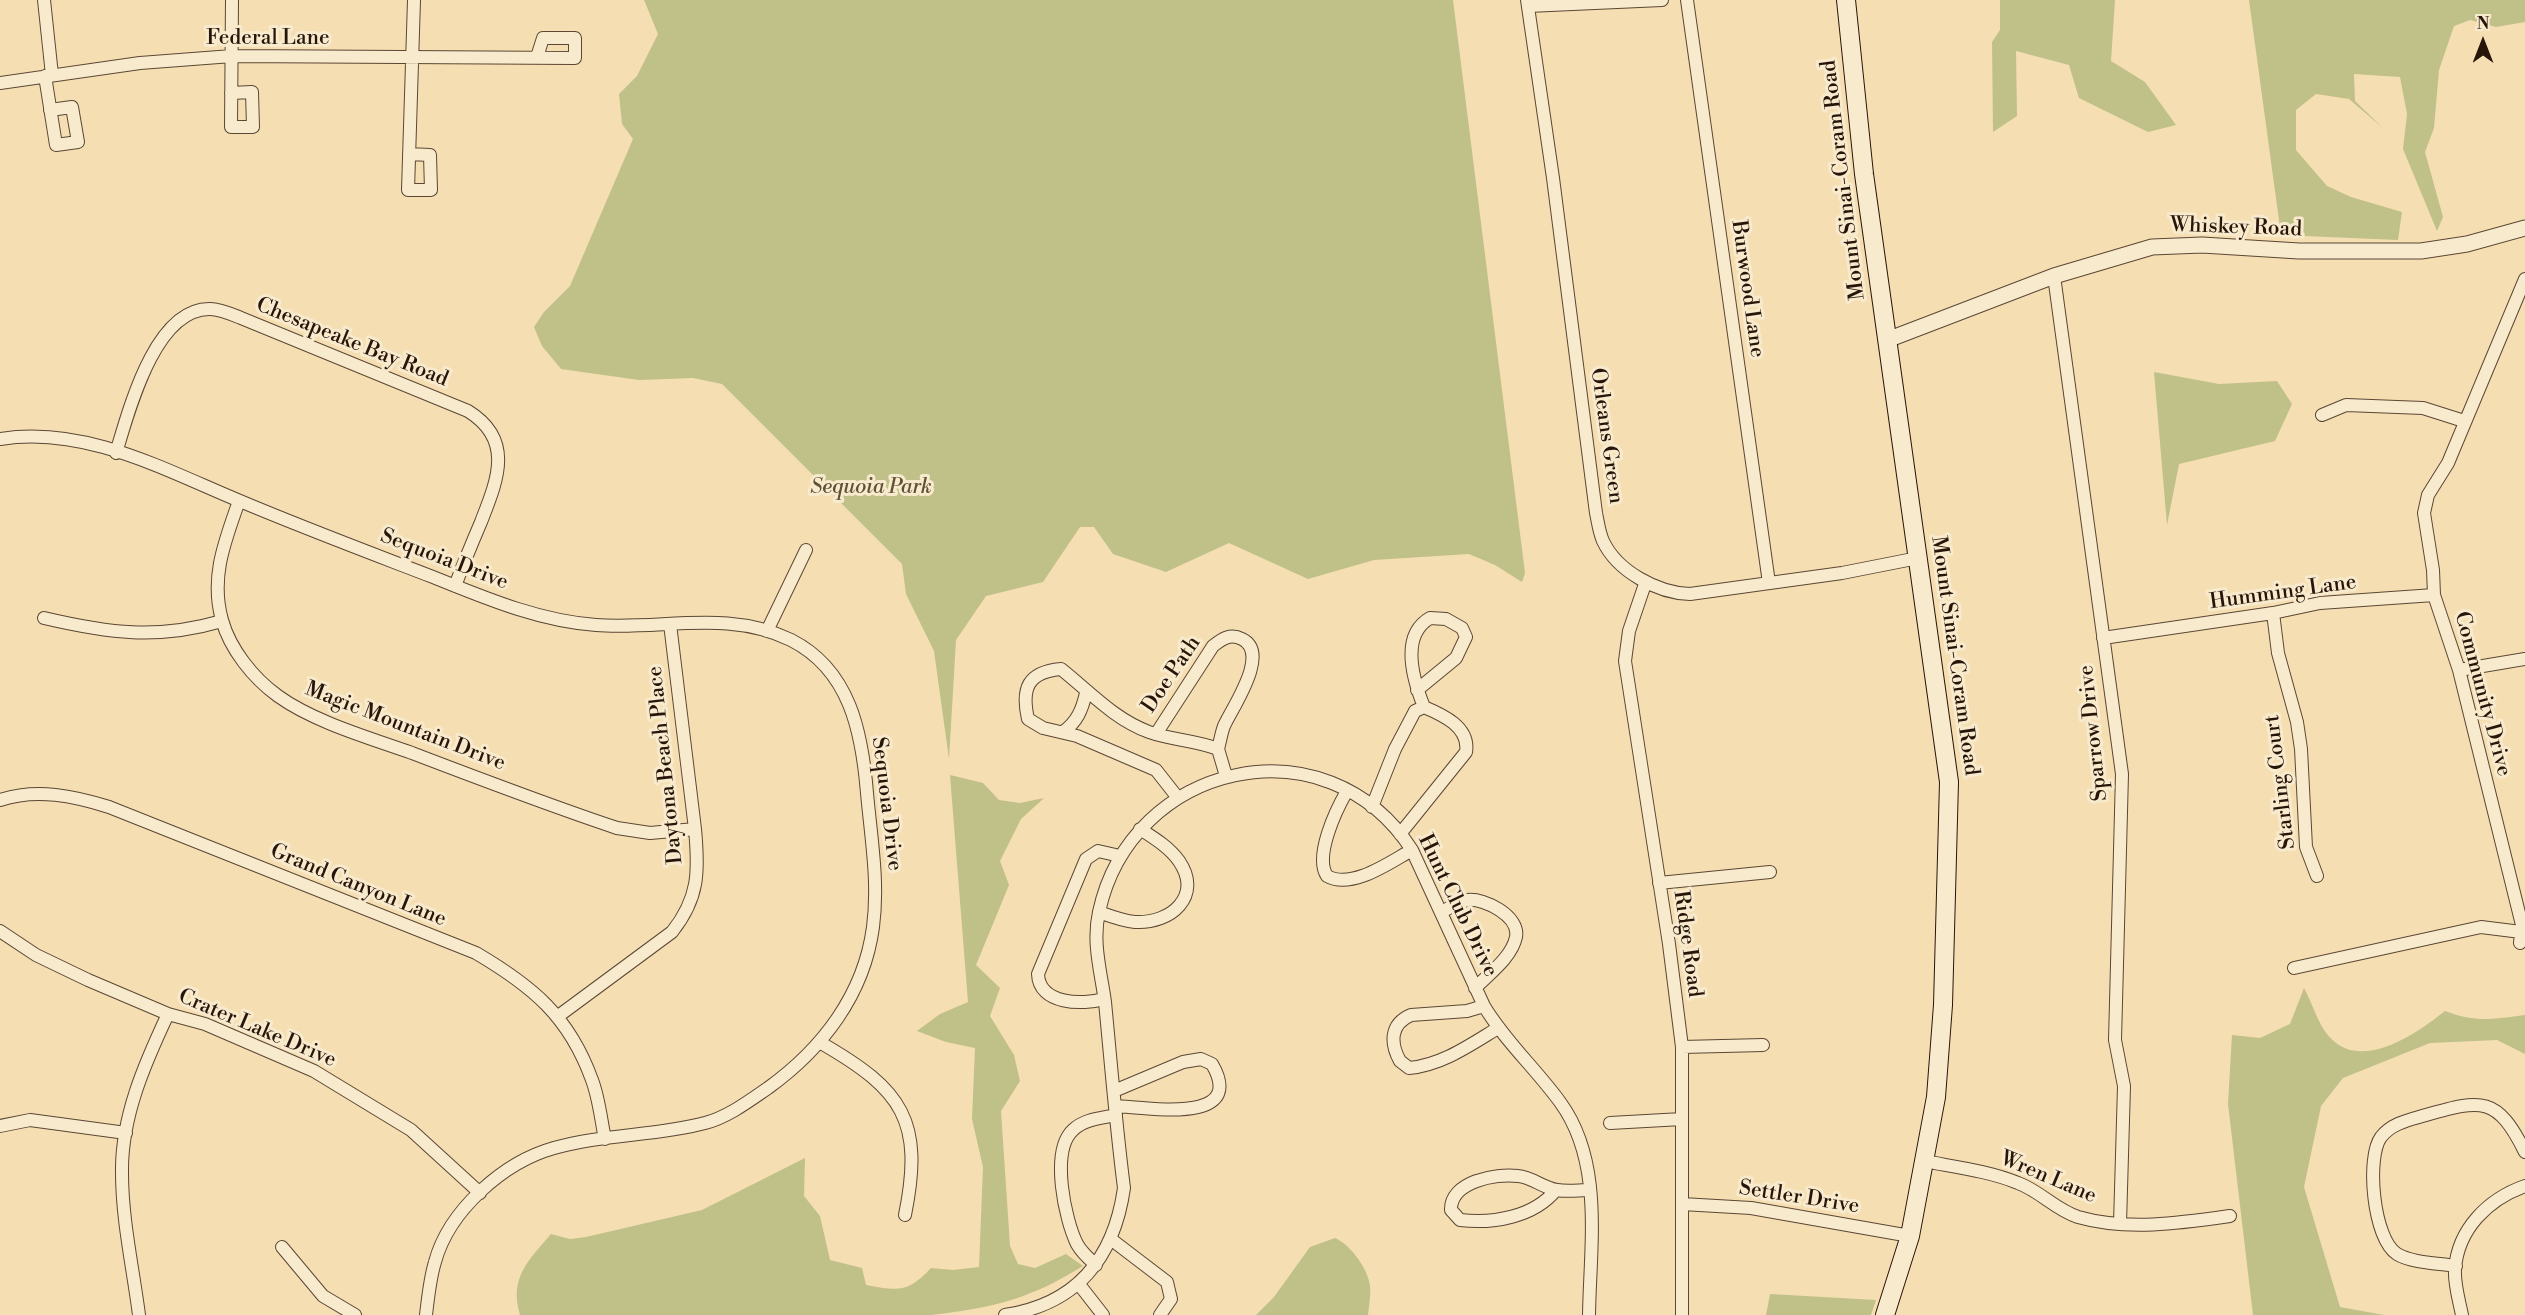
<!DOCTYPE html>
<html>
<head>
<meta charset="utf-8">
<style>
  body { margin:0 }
  #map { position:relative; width:2525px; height:1315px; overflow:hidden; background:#f5deb2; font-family:"Libre Bodoni",serif }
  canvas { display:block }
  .north { position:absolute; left:2453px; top:12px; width:60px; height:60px; -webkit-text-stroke:4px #f8eacd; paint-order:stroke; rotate:0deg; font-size:16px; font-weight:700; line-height:24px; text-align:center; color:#28150a }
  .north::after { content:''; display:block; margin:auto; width:21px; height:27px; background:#28150a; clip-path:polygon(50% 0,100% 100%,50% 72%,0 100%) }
</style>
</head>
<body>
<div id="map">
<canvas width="2525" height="1315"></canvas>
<div class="north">N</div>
</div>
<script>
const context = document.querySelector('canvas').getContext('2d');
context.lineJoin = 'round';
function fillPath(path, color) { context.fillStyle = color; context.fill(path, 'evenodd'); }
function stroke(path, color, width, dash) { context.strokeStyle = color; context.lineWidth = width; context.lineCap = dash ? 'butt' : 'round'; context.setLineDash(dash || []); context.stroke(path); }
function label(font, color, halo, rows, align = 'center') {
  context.font = font + ' "Libre Bodoni",serif'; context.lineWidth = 6; context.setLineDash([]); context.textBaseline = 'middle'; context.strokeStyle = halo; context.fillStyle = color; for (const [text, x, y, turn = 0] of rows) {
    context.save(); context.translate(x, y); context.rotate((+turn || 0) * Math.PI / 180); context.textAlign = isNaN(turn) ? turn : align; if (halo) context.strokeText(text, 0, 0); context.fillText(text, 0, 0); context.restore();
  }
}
fillPath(new Path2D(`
  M644 0H1453L1525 573 1522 582 1495 565 1469 554 1374 560 1308 579 1229 543 1166 572 1113 554 1094 527H1080L1043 582 986 596 956 640 949 759 934 651 906 594 902 564 722 384 693 378 639 380 561 369 542 346 534 327 544 312 570 286 633 139 622 124 619 94 637 76 658 34Z
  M2000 0H2115L2111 61 2145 82 2176 125 2148 132 2079 98 2069 65 2016 51 2017 116 1993 132 1992 42 2000 30Z
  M2249 0H2525V22L2496 27 2470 20 2454 26 2439 70 2434 128 2425 152 2443 217 2437 231 2403 149 2407 114 2400 77 2354 74 2355 101 2383 128 2349 99 2316 94 2296 110V150L2327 186 2351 197 2402 212 2398 240 2281 235Z
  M2154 372 2219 384 2277 381 2292 404 2275 441 2179 464 2167 525Z
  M950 775 983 783 999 800 1020 803 1044 798 1021 819 1000 861 1009 885 976 965 1000 988 990 1016 1014 1055 1020 1081 1001 1111 1010 1246 1018 1264 1035 1268 1066 1254 1083 1266C1028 1300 995 1307 932 1315H520C509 1278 528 1261 551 1234L570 1239 586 1237 702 1210 805 1158 804 1196 820 1216 830 1260 862 1268 866 1285C898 1291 908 1293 931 1268L953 1270 979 1267 983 1167 972 1119 975 1048 946 1042 917 1031 940 1014 968 1002Z
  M2304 988C2311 1001 2316 1017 2324 1030 2355 1077 2415 1035 2445 1011 2476 1023 2493 1019 2525 1015V1054L2497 1040 2430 1043 2343 1078 2321 1106 2304 1187 2340 1307 2384 1315H2253L2228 1104 2232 1035 2260 1038 2290 1024Z
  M1335 1238C1351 1245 1368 1269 1370 1286 1371 1295 1369 1306 1368 1315H1256L1274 1297 1310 1247Z
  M1770 1294 1876 1300 1871 1315H1766Z`), '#c0c089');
const minor = new Path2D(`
  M44 0 52 75
  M1527 0 1553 178 1596 513C1598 522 1599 532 1603 541 1617 571 1657 593 1690 594L1842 573 1918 558
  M1687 0 1769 583
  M1528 6 1662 0
  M45 76 56 145 78 142 72 107 50 110
  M0 83 140 63 232 56 575 58V38H543L537 57
  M231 93 252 92 253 127H231L232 0
  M409 154 430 155 431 190H408L414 0
  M2054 276 2122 774 2115 1040 2124 1086 2120 1224
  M2322 415 2346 405 2423 408 2464 421
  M0 439C84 425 165 470 240 501 304 528 368 552 433 577 485 598 539 621 596 625 663 630 728 609 791 640 850 670 862 732 867 793 871 838 879 882 873 927 864 995 822 1049 768 1088 749 1101 728 1117 705 1123 656 1136 603 1134 554 1148 504 1162 449 1210 435 1262 430 1278 428 1298 426 1315
  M116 453C129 410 155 308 210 309 220 309 231 314 241 318L468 411C515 440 497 481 481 522 472 543 463 565 455 586
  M239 501C225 541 210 577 222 620 230 649 253 678 278 696 314 722 370 738 412 753 480 779 548 805 617 828L650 833 695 829
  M1645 584 1629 631 1625 661 1669 944 1682 1047V1315
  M2273 613 2278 653 2297 722 2301 749 2306 847 2317 876
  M44 618C108 633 157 640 222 621
  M767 631 806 550
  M2103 638 2273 613 2320 603 2434 595
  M2459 670 2525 659
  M1417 690 1456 658 1466 637 1462 628 1446 619 1430 618C1399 636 1414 682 1424 707
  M1063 732C1077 722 1082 710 1086 693
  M1156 734 1213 646C1222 639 1230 633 1242 639 1271 653 1232 708 1224 726 1221 734 1220 742 1218 749
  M1218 749 1226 776
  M1347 791C1336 810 1314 856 1327 876 1352 890 1390 862 1412 850
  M1178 798 1156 770 1077 736 1043 728 1028 719C1021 688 1028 672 1061 669 1090 692 1114 719 1149 732 1171 740 1195 740 1218 749
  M0 800C37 788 74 796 109 807L476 953C532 986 569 1016 592 1080 599 1098 601 1120 605 1139
  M1372 807 1395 749 1415 711 1424 707C1443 715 1470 727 1466 752L1400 834
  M1659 883 1770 872
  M1099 912C1110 916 1123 921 1135 922 1171 924 1203 896 1179 861 1169 847 1154 838 1140 829
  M1442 912C1450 907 1458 902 1468 900 1484 898 1520 916 1516 937 1512 957 1489 974 1475 988
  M0 931 36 955 88 980 168 1014 205 1024 314 1071 411 1130 480 1193
  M2520 943 2522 925 2459 670 2434 595 2433 570 2424 513 2428 495 2448 463 2525 279
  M2294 968 2481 927 2521 932
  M1104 999C1083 1005 1039 1005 1038 974L1086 859 1098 851 1120 856
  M1484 1006 1467 1011 1411 1015C1390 1024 1390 1043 1400 1061L1409 1068C1442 1065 1470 1045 1498 1028
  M557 1017 672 932C699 898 699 872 695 829L670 624
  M821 1043C903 1090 924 1121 905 1215
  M1682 1047 1763 1045
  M1114 1091 1183 1062 1201 1059 1212 1064C1248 1126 1145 1107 1115 1106
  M1610 1123 1682 1119
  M0 1126 30 1120 126 1133
  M1924 1161C1955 1167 1989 1171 2018 1183 2040 1191 2056 1210 2078 1217 2127 1231 2181 1223 2230 1216
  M1556 1190C1534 1217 1493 1224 1460 1220L1451 1210C1450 1182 1495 1173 1518 1176 1532 1177 1543 1188 1557 1190 1568 1192 1579 1190 1590 1190
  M1682 1204 1751 1208 1910 1236
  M1112 1240 1167 1282 1171 1299 1160 1315
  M282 1247 323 1296 355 1315
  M1096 1265C1089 1259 1082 1253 1077 1244 1065 1220 1050 1151 1073 1130 1084 1119 1102 1118 1116 1115
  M2456 1266C2438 1263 2412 1263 2397 1254 2373 1239 2366 1157 2381 1137 2392 1123 2409 1120 2426 1115 2482 1099 2497 1096 2525 1152
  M1078 1283 1103 1315
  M139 1315C133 1268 122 1220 122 1173 121 1117 145 1063 168 1014
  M1005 1315C1077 1304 1114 1258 1124 1188 1116 1126 1111 1064 1105 1002 1101 972 1092 943 1099 912 1131 763 1326 717 1412 850L1484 1006C1505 1041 1536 1069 1560 1102 1604 1162 1590 1245 1589 1315
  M2462 1315C2459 1300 2454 1284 2455 1269 2458 1229 2488 1199 2525 1186`);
const tertiary = new Path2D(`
  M1887 340 2054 276 2152 247 2202 245 2299 251H2421L2467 244 2525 228`);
const secondary = new Path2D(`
  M1846 0 1864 174 1949 782 1943 1005 1936 1097 1910 1236 1885 1315`);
stroke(minor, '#5b4734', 14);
stroke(tertiary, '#5b4734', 17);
stroke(secondary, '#28150a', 20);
stroke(minor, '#f8eacd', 12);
stroke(tertiary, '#f8eacd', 15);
stroke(secondary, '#f8eacd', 18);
label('21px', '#28150a', '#f8eacd', [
  ["Federal Lane",268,39],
  ["Mount Sinai-Coram Road",1844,180,-97],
  ["Whiskey Road",2236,228,2],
  ["Burwood Lane",1747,289,82],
  ["Chesapeake Bay Road",352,343,22],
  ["Orleans Green",1606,436,82],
  ["Sequoia Drive",444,560,21],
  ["Humming Lane",2283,593,-8],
  ["Mount Sinai-Coram Road",1954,656,82],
  ["Doe Path",1172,675,-56],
  ["Community Drive",2482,694,75],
  ["Magic Mountain Drive",405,727,21],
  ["Sparrow Drive",2094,733,-96],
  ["Daytona Beach Place",666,765,-96],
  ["Starling Court",2281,782,-97],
  ["Sequoia Drive",886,804,83],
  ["Grand Canyon Lane",358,886,22],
  ["Hunt Club Drive",1457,906,64],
  ["Ridge Road",1687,944,82],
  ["Crater Lake Drive",257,1029,23],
  ["Wren Lane",2048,1178,23],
  ["Settler Drive",1799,1198,9]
]);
label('italic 21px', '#5d5136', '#f8eacd', [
  ["Sequoia Park",871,488]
]);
</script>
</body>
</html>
